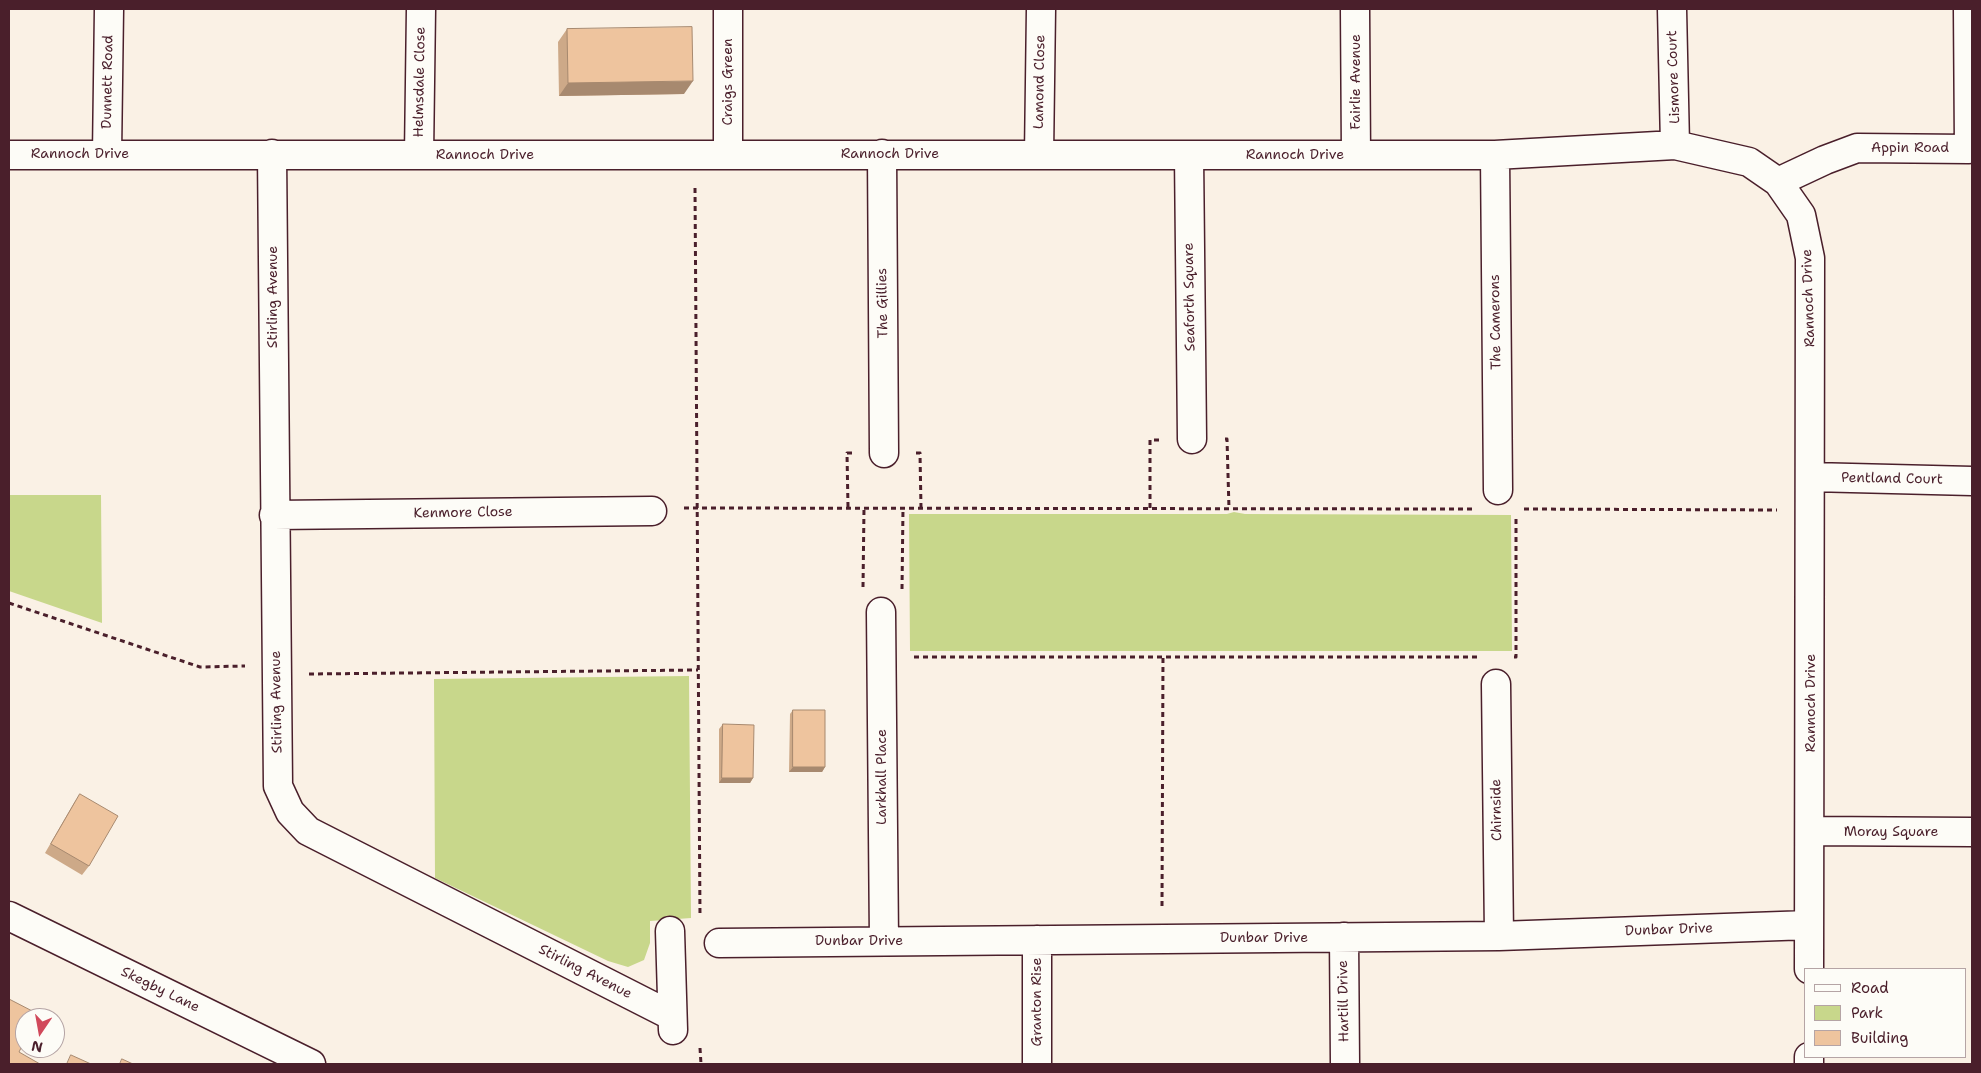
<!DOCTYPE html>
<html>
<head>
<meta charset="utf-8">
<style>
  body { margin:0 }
  #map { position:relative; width:1981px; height:1073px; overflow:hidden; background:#faf1e5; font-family:"Shantell Sans",sans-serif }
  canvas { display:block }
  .frame { position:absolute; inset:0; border:10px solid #4a1f2b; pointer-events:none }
  .legend { position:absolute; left:1804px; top:968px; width:162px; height:90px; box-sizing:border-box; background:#fdfcf7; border:1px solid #b5a4a5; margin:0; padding:6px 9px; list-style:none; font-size:15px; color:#4a1f2b }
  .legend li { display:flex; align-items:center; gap:10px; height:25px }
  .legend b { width:25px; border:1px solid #b5a4a5 }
  .north { position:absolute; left:15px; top:1008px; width:50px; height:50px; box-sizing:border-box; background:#fdfcf7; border:1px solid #b5a4a5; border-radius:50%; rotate:192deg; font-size:14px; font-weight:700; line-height:20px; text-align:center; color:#4a1f2b }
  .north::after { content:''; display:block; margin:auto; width:18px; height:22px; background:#d1495b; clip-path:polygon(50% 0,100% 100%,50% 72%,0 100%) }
</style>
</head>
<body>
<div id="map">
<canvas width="1981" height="1073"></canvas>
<div class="frame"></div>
<ul class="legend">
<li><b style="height:6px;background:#fdfcf7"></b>Road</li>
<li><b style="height:14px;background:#c8d78b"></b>Park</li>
<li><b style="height:14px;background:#eec49e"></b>Building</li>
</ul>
<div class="north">N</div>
</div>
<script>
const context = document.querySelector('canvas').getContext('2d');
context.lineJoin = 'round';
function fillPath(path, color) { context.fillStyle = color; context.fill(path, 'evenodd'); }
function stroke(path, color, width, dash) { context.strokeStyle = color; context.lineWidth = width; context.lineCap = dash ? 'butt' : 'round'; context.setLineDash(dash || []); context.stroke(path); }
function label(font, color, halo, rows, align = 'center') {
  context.font = font + ' "Shantell Sans",sans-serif'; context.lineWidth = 4; context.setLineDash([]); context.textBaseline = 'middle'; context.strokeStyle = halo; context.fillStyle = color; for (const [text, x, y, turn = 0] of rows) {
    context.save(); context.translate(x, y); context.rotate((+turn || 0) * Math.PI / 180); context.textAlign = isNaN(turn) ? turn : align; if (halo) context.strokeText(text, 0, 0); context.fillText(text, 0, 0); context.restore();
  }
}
fillPath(new Path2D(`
  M9 495H101L102 623 9 591Z
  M1234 512 1245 514 1511 515 1512 651H910L909 514H1227Z
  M689 676 691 918 650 921V943L644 960 628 967 608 961 435 878 434 679Z`), '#c8d78b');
const minor = new Path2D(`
  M1355 9 1356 155
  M1672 9 1675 145
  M107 154 109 9
  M272 154 278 786 290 812 308 831 672 1016
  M728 154V9
  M882 154 884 453
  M9 155H1495L1675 145 1749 162 1778 182 1801 215 1810 258 1809 969
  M419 155 421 9
  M1039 155 1041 9
  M1189 155 1192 439
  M1495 155 1498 490
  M1778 182 1825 160 1857 148 1969 149 1968 9
  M1811 477 1972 481
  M274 515 652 511
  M881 612 884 941
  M1496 684 1499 936
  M1811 831 1972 832
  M670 931 673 1030
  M1344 937 1345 1064
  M719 943 1499 936 1809 925
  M1809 1057V1064
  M1037 1064V940`);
const secondary = new Path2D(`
  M9 916 311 1064`);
stroke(minor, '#4a1f2b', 31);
stroke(secondary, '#4a1f2b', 31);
stroke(new Path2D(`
  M695 188 700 916
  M1225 439H1227L1229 509
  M916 453H920L921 508
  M848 507 847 453H853
  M684 508 1472 509
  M1150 508V440H1161
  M1524 509 1777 510
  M863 587 864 508
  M902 589 903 508
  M9 603 200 667 245 666
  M914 657H1478
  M1514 657H1516V515
  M309 674 698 670
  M1162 906 1163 657
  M700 1048 701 1064`), '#4a1f2b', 3, [5, 4]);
stroke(minor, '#fdfcf7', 28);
stroke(secondary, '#fdfcf7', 28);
fillPath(new Path2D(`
  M567 29 684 94 559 96 558 42Z
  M793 710 825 767 822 772H789L790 714Z
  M723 724 753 778 750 783H719V729Z
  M80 794 89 866 82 875 45 853 74 803Z`), '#cda988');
fillPath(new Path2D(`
  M693 81 684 94 559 96 568 83Z
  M793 767H825L822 772H789Z
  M722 778H753L750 783H719Z`), '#a7896f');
const building = new Path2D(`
  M692 27 693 81 568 83 567 29Z
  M793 710H825V767H793Z
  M723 724 754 725 753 778H722Z
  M80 794 118 816 89 866 51 844Z
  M9 999 38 1014 36 1018H25V1040L19 1052 40 1064H9Z
  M71 1055 91 1064H67Z
  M122 1059 133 1064H120Z`);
fillPath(building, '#eec49e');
stroke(building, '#a7896f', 1);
label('14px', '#4a1f2b', '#fdfcf7', [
  ["Lismore Court",1674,77,-92],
  ["Dunnett Road",108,82,-89],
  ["Helmsdale Close",420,82,-89],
  ["Craigs Green",728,82,-90],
  ["Lamond Close",1040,82,-89],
  ["Fairlie Avenue",1356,82,-90],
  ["Appin Road",1910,148],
  ["Rannoch Drive",80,154],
  ["Rannoch Drive",890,154],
  ["Rannoch Drive",485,155],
  ["Rannoch Drive",1295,155],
  ["Stirling Avenue",273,297,-90],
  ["Seaforth Square",1190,297,-91],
  ["Rannoch Drive",1809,298,-92],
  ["The Gillies",883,303,-91],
  ["The Camerons",1496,322,-91],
  ["Pentland Court",1892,479,1],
  ["Kenmore Close",463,513,-1],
  ["Stirling Avenue",277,702,-91],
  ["Rannoch Drive",1811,703,-90],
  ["Larkhall Place",882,777,-90],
  ["Chirnside",1497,810,-91],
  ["Moray Square",1891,832],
  ["Dunbar Drive",1669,930,-2],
  ["Dunbar Drive",1264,938],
  ["Dunbar Drive",859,941],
  ["Stirling Avenue",585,972,27],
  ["Skegby Lane",160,990,26],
  ["Hartill Drive",1344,1001,-91],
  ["Granton Rise",1037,1002,-90]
]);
</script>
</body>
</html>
